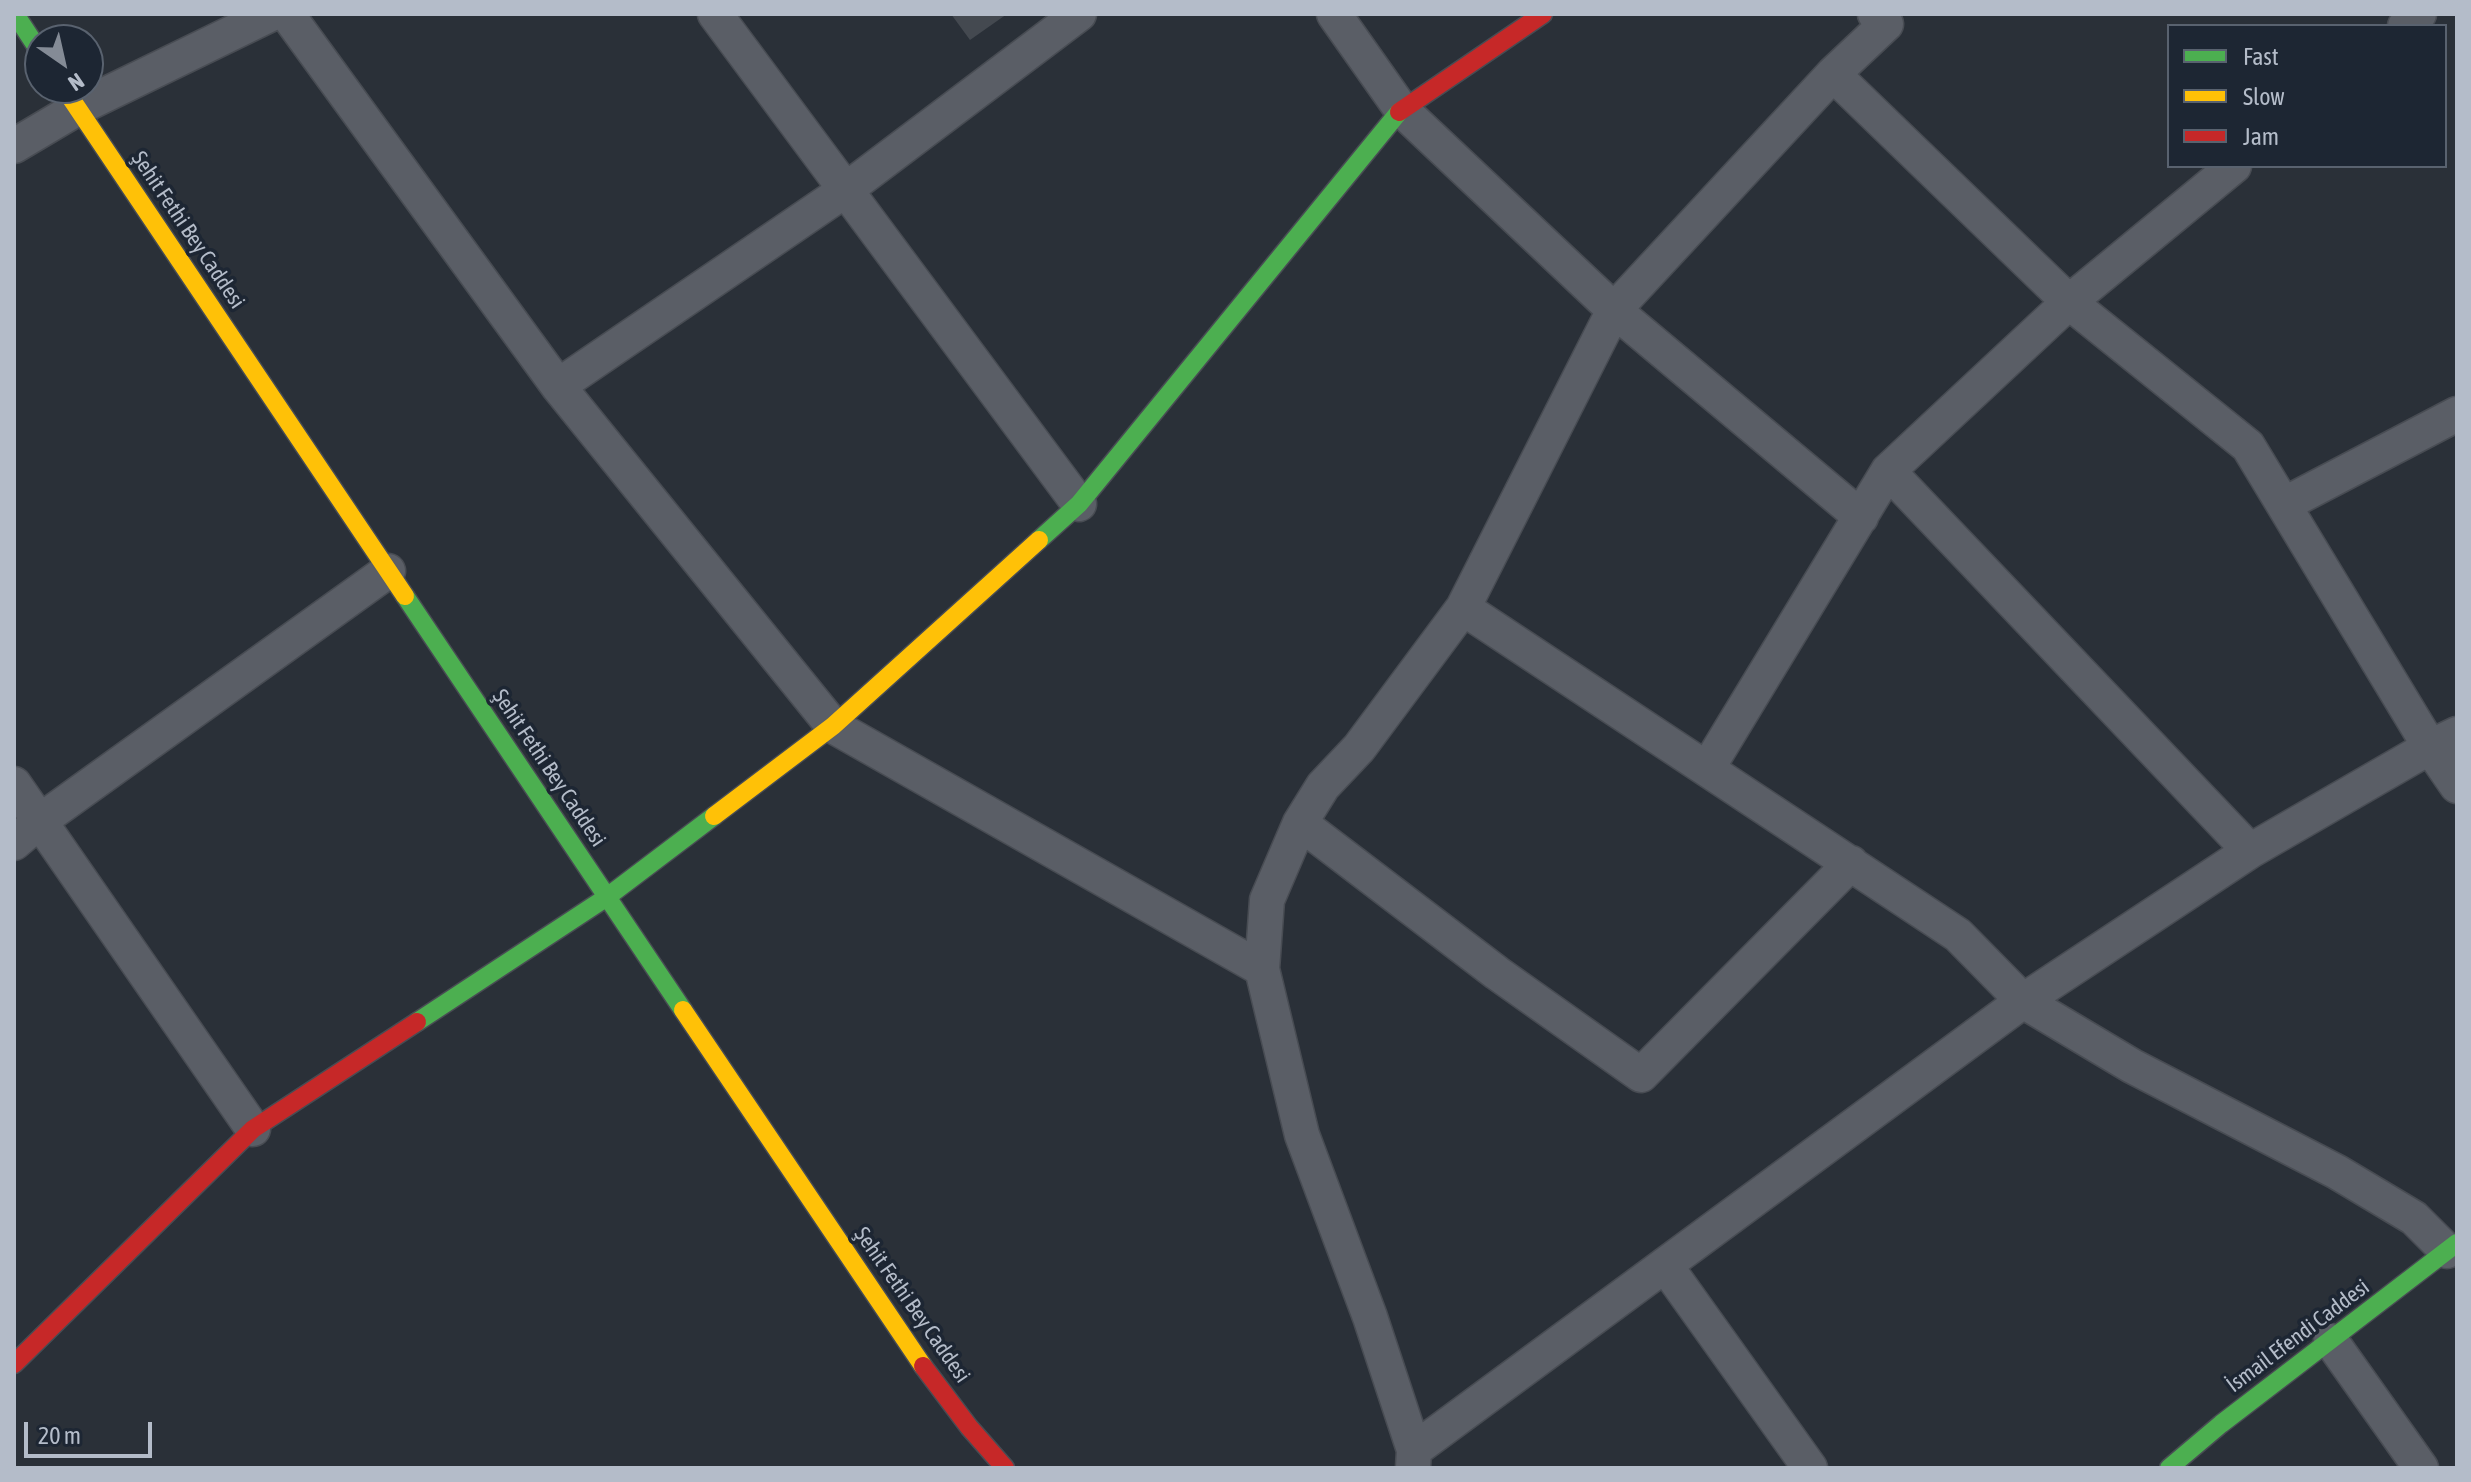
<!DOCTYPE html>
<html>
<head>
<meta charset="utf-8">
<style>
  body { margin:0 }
  #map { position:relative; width:2471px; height:1482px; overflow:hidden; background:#2a3038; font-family:"Asap Condensed",sans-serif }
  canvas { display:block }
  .frame { position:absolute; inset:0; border:16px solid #b4bcc9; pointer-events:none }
  .legend { position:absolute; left:2167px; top:24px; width:280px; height:144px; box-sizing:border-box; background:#1d2633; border:2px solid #59626f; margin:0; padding:10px 14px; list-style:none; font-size:24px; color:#b4bcc9 }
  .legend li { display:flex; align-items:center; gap:16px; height:40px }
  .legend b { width:40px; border:2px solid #59626f }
  .north { position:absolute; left:24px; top:24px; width:80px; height:80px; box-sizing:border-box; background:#1d2633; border:2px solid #59626f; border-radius:50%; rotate:146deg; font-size:22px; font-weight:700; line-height:32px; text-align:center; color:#b4bcc9 }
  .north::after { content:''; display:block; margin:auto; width:28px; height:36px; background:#848b96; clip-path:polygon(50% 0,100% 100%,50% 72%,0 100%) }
  .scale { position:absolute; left:24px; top:1422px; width:128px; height:36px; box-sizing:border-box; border:4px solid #b4bcc9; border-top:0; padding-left:10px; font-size:24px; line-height:28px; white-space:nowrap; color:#b4bcc9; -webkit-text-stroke:6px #1d2633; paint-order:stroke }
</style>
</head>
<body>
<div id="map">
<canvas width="2471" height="1482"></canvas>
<div class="frame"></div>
<ul class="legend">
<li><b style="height:10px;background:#4caf50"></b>Fast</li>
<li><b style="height:10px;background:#ffc107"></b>Slow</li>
<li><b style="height:10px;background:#c62828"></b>Jam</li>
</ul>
<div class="north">N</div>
<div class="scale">20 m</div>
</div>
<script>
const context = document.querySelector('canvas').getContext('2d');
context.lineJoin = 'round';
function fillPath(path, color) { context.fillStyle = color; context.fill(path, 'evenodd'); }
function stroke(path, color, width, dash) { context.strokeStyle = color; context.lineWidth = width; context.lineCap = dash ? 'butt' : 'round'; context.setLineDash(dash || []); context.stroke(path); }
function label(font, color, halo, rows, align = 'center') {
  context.font = font + ' "Asap Condensed",sans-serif'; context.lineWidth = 7; context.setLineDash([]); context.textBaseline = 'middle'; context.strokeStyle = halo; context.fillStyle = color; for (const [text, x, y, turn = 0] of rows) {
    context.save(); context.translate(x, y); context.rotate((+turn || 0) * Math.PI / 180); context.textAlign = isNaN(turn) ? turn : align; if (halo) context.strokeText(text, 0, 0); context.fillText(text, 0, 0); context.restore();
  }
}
fillPath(new Path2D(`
  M951 14H1007L970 40Z`), '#444950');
const street = new Path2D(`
  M287 14 558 386 833 726 1262 969
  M715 14 1079 504
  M1334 14 1401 109 1614 310 1861 517
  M1875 14 1886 24 1833 74 2069 302 2248 446 2430 747 2457 786
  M2405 26 2419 14
  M14 146 78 108 271 14
  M558 386 847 189 1079 14
  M1888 471 2250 851
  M2285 504 2457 414
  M1463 608 1958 935 2023 1001 2132 1066 2337 1172 2414 1218 2447 1251
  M1707 769 1888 471 2069 302 2234 166
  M14 784 253 1129
  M1300 823 1497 973 1641 1075 1851 863
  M14 843 40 821 388 571
  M1665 1265 1810 1468
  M2331 1341 2421 1468
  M1414 1450 2023 1001 2250 851 2430 747 2457 734
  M1413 1468 1414 1450 1370 1317 1302 1135 1262 969 1267 900 1300 823 1323 786 1359 748 1463 608 1614 310 1833 74`);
const fast = new Path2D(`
  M15 14 40 52
  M1039 540 1079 504 1399 112
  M405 596 683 1010
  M417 1022 607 897 714 816
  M2169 1468 2221 1424 2457 1243`);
const slow = new Path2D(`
  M64 88 405 596
  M714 816 833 726 1039 540
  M683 1010 923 1366`);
const jam = new Path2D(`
  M1399 112 1543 14
  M14 1364 253 1129 417 1022
  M923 1366 969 1427 1005 1468`);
stroke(street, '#484c53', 37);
stroke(fast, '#484c53', 21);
stroke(slow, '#484c53', 21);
stroke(jam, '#484c53', 21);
stroke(street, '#5a5e66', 34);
stroke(fast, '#4caf50', 18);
stroke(slow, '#ffc107', 18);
stroke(jam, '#c62828', 18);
label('22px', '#b4bcc9', '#1d2633', [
  ["Şehit Fethi Bey Caddesi",188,230,56],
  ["Şehit Fethi Bey Caddesi",549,768,56],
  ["Şehit Fethi Bey Caddesi",912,1305,55],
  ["İsmail Efendi Caddesi",2298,1336,-37]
]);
</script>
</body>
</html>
